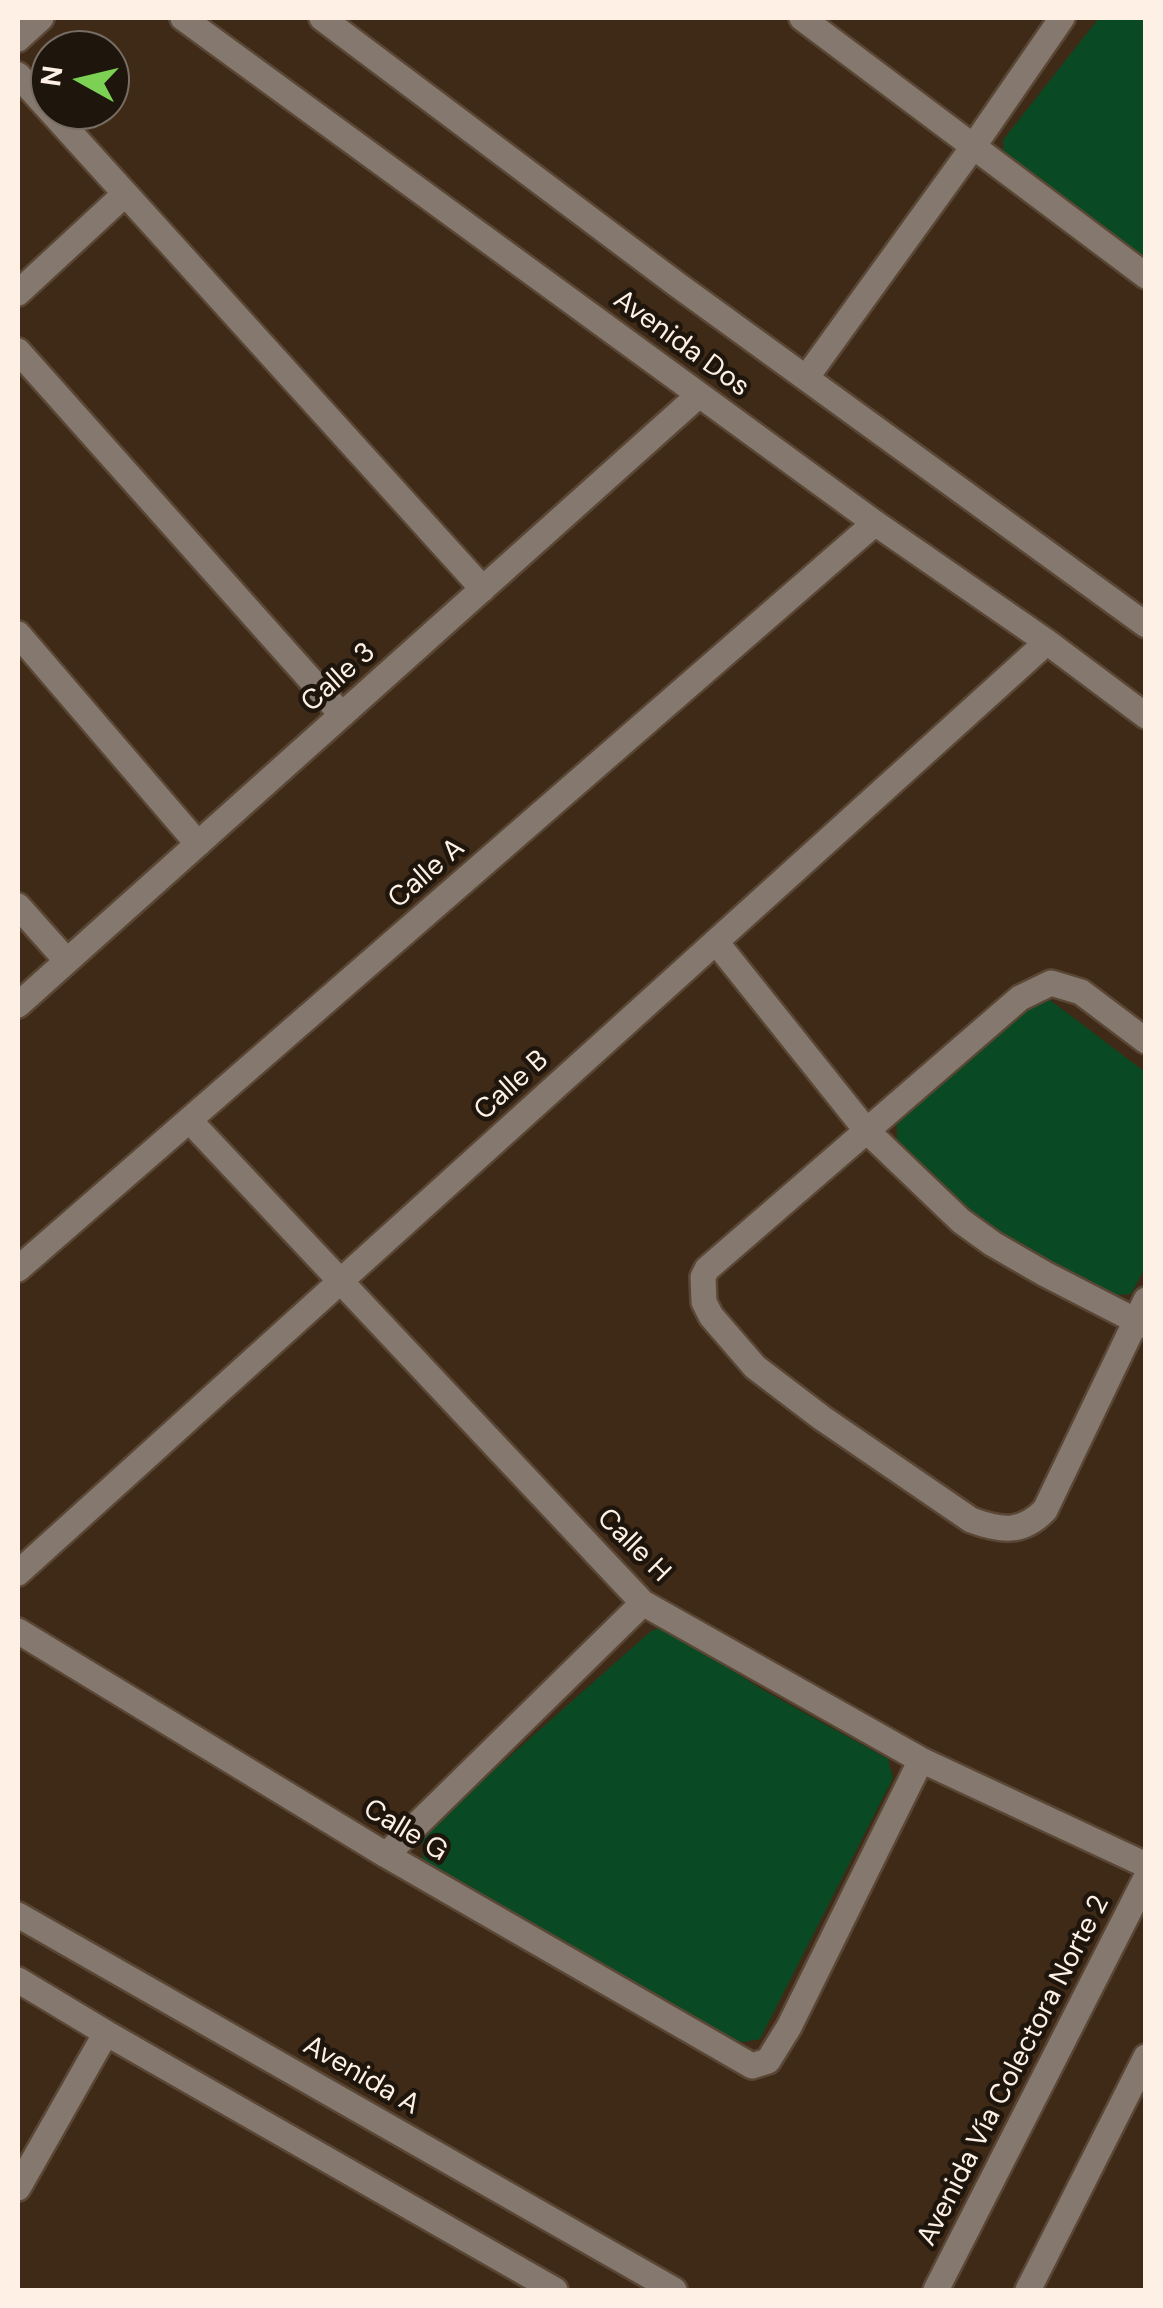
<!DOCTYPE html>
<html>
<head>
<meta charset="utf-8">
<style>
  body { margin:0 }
  #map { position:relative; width:1163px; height:2308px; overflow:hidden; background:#3f2a17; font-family:"DM Sans",sans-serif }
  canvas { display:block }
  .frame { position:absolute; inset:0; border:20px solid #fef0e4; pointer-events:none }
  .north { position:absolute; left:30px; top:30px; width:100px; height:100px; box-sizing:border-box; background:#1e150d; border:2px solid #786d63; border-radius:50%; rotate:278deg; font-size:28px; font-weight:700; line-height:40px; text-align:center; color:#fef0e4 }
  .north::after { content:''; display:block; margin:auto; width:35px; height:45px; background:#7cd154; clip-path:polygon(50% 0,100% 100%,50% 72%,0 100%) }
</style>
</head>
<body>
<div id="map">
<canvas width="1163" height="2308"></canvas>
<div class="frame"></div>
<div class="north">N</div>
</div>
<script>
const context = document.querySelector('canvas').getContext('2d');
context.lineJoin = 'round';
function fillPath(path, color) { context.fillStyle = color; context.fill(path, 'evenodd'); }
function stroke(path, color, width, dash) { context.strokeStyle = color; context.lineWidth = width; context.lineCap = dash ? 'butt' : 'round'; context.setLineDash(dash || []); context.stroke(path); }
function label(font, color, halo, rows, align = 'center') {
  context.font = font + ' "DM Sans",sans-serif'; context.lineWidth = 9; context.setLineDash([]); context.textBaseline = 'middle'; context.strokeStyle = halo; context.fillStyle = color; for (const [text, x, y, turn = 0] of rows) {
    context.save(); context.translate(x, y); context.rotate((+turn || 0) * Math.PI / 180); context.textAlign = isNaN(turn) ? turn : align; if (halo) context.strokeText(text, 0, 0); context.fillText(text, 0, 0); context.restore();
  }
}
fillPath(new Path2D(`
  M1099 18H1145V266L1004 161 1003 140Z
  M1034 999 1050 1000 1145 1072V1268L1131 1294 1116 1295 1005 1237 968 1209 897 1143V1120Z
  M660 1627 665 1628 763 1690 888 1759 893 1778 760 2039 744 2042 729 2040 423 1864 422 1834 650 1632Z`), '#094a24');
const minor = new Path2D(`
  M183 18 875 523 1047 642 1146 716
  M322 18 675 283 1146 625
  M802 18 1146 276
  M18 39 41 18
  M18 75 483 589
  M18 293 125 194
  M18 351 342 715
  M806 378 973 147 1062 18
  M18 634 198 844
  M18 906 67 961
  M716 942 866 1130 961 1221 993 1244 1045 1274 1146 1326
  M18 1005 699 395
  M1146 1041 1081 992 1051 983 1020 998 707 1269 703 1277 704 1302 711 1316 755 1367 822 1418 971 1520C1001 1531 1022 1534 1045 1510L1146 1300
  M190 1121 643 1603 921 1760 1146 1865
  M18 1269 875 523
  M18 1573 1047 642
  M18 1631 386 1855 752 2066 768 2061 789 2027 921 1760
  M386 1855 643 1603
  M18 1915 674 2290
  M18 1980 106 2033 555 2290
  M18 2188 106 2033
  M936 2290 1146 1878
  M1028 2290 1146 2057`);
stroke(minor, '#5a4634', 30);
stroke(minor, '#84786f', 25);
label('28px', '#fef0e4', '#1e150d', [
  ["Avenida Dos",681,344,36],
  ["Calle 3",339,678,-42],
  ["Calle A",427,874,-41],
  ["Calle B",512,1086,-42],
  ["Calle H",633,1546,45],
  ["Calle G",405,1831,31],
  ["Avenida Vía Colectora Norte 2",1014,2071,-63],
  ["Avenida A",361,2076,30]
]);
</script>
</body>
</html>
